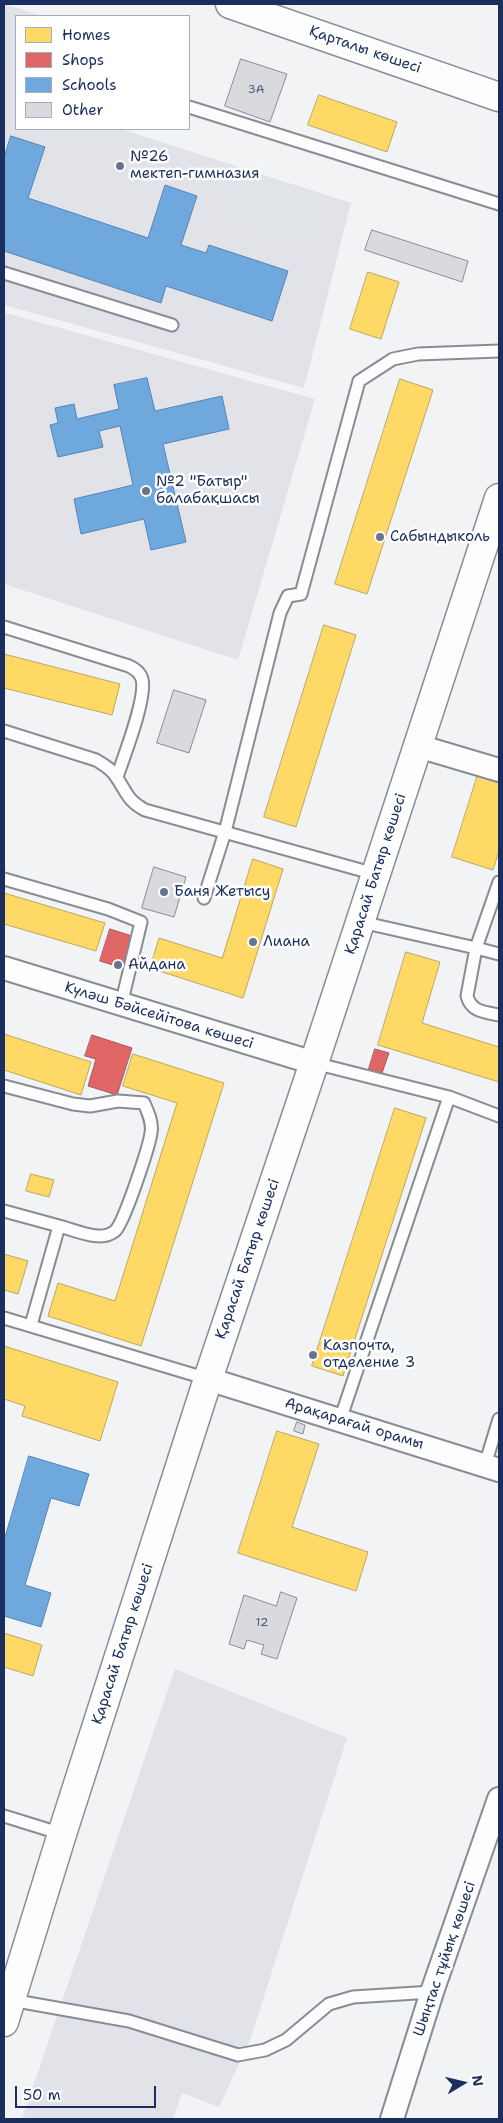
<!DOCTYPE html>
<html>
<head>
<meta charset="utf-8">
<style>
  body { margin:0 }
  #map { position:relative; width:503px; height:2123px; overflow:hidden; background:#f2f3f4; font-family:"Shantell Sans",sans-serif }
  canvas { display:block }
  .frame { position:absolute; inset:0; border:5px solid #1b2f5e; pointer-events:none }
  .legend { position:absolute; left:15px; top:15px; width:175px; height:115px; box-sizing:border-box; background:#fff; border:1px solid #a4acbf; margin:0; padding:6px 9px; list-style:none; font-size:15px; color:#1b2f5e }
  .legend li { display:flex; align-items:center; gap:10px; height:25px }
  .legend b { width:25px; border:1px solid #a4acbf }
  .north { position:absolute; left:438px; top:2058px; width:50px; height:50px; -webkit-text-stroke:4px #fff; paint-order:stroke; rotate:81deg; font-size:14px; font-weight:700; line-height:20px; text-align:center; color:#1b2f5e }
  .north::after { content:''; display:block; margin:auto; width:18px; height:22px; background:#1b2f5e; clip-path:polygon(50% 0,100% 100%,50% 72%,0 100%) }
  .scale { position:absolute; left:15px; top:2086px; width:141px; height:22px; box-sizing:border-box; border:2px solid #1b2f5e; border-top:0; padding-left:6px; font-size:15px; line-height:18px; white-space:nowrap; color:#1b2f5e; -webkit-text-stroke:4px #fff; paint-order:stroke }
</style>
</head>
<body>
<div id="map">
<canvas width="503" height="2123"></canvas>
<div class="frame"></div>
<ul class="legend">
<li><b style="height:14px;background:#ffd966"></b>Homes</li>
<li><b style="height:14px;background:#e06666"></b>Shops</li>
<li><b style="height:14px;background:#6fa8dc"></b>Schools</li>
<li><b style="height:14px;background:#d8dadd"></b>Other</li>
</ul>
<div class="north">N</div>
<div class="scale">50 m</div>
</div>
<script>
const context = document.querySelector('canvas').getContext('2d');
context.lineJoin = 'round';
function fillPath(path, color) { context.fillStyle = color; context.fill(path, 'evenodd'); }
function stroke(path, color, width, dash) { context.strokeStyle = color; context.lineWidth = width; context.lineCap = dash ? 'butt' : 'round'; context.setLineDash(dash || []); context.stroke(path); }
function label(font, color, halo, rows, align = 'center') {
  context.font = font + ' "Shantell Sans",sans-serif'; context.lineWidth = 5; context.setLineDash([]); context.textBaseline = 'middle'; context.strokeStyle = halo; context.fillStyle = color; for (const [text, x, y, turn = 0] of rows) {
    context.save(); context.translate(x, y); context.rotate((+turn || 0) * Math.PI / 180); context.textAlign = isNaN(turn) ? turn : align; if (halo) context.strokeText(text, 0, 0); context.fillText(text, 0, 0); context.restore();
  }
}
fillPath(new Path2D(`
  M4 4 43 16H16V129H121L351 203 304 388 4 305Z
  M6 313 315 399 238 660 4 584V320Z
  M175 1669 347 1738 250 2040 219 2107 182 2093 173 2119H22Z`), '#e1e3e8');
fillPath(new Path2D(`
  M4 14 16 19V46L4 81Z
  M243 175 322 199 309 242 230 217Z`), '#e0e3e8');
const homes = new Path2D(`
  M319 95 397 122 387 152 308 125Z
  M368 272 399 282 381 339 350 329Z
  M400 379 433 390 367 594 335 584Z
  M324 625 356 635 296 827 264 817Z
  M4 654 120 684 112 715 4 688Z
  M479 771 499 777V851L493 870 452 857Z
  M253 859 283 869 243 998 150 968 159 938 222 958Z
  M4 893 105 923 96 951 4 924Z
  M406 952 440 962 422 1023 499 1047V1082L378 1045Z
  M4 1034 91 1062 81 1095 4 1070Z
  M133 1054 224 1083 141 1346 48 1316 58 1283 115 1301 177 1103 123 1086Z
  M395 1108 426 1118 343 1376 312 1366Z
  M31 1174 54 1180 49 1197 26 1191Z
  M4 1254 28 1261 18 1294 4 1290Z
  M4 1346 118 1382 100 1441 22 1416 25 1406 4 1399Z
  M277 1431 319 1444 292 1527 368 1552 356 1591 238 1553Z
  M4 1633 42 1645 33 1676 4 1667Z`);
fillPath(homes, '#ffd966');
stroke(homes, '#bba664', 1);
const shops = new Path2D(`
  M110 929 132 936 122 968 100 961Z
  M92 1035 132 1048 117 1095 88 1086 96 1059 85 1056Z
  M375 1049 389 1053 381 1076 368 1072Z`);
fillPath(shops, '#e06666');
stroke(shops, '#a55664', 1);
const schools = new Path2D(`
  M11 136 45 147 28 198 148 238 165 185 197 196 181 245 206 253 209 245 288 271 272 321 166 286 161 303 4 251V158Z
  M147 378 155 411 222 396 229 429 163 444 186 542 151 550 144 519 81 534 74 499 133 485 120 426 99 431 103 447 58 457 50 425 58 423 55 408 74 404 77 419 119 409 114 385Z
  M29 1456 89 1474 79 1506 51 1498 25 1585 51 1593 41 1627 4 1616V1541Z`);
fillPath(schools, '#6fa8dc');
stroke(schools, '#5684b6', 1);
const building = new Path2D(`
  M241 59 287 74 270 122 225 106Z
  M372 230 468 261 462 282 365 250Z
  M174 690 206 700 189 753 157 743Z
  M154 867 186 877 174 917 142 908Z
  M297 1422 305 1425 303 1434 294 1431Z
  M281 1592 297 1598 277 1659 261 1654 264 1645 247 1640 244 1649 229 1644 244 1595 276 1606Z`);
fillPath(building, '#d8dadd');
stroke(building, '#888c95', 1);
const lane = new Path2D(`
  M189 107 499 204
  M4 273 172 325
  M4 627 129 666C135 669 140 672 142 679 147 698 124 756 117 777
  M4 731 96 760C104 765 112 769 117 778 127 793 128 801 145 810L375 874
  M4 879 108 909 141 922 121 1005
  M204 898 225 832 280 613 288 596 301 594 359 381 393 359 418 354 499 351
  M361 922 476 948 499 882
  M499 954 476 948 467 996C471 1012 485 1012 499 1015
  M314 1063 449 1097 499 1116
  M4 1086 73 1104 90 1106 118 1101 144 1103C148 1112 153 1123 151 1133 149 1147 124 1223 115 1231 101 1243 75 1230 59 1226
  M4 1211 59 1226 31 1325
  M4 1318 208 1379
  M340 1420 449 1097
  M485 1465 499 1419
  M4 1816 62 1834
  M11 2000 129 2021 238 2055 265 2050 286 2040 329 2004 353 1997 432 1992`);
const street = new Path2D(`
  M418 746 499 770
  M4 968 314 1063
  M208 1379 499 1470
  M392 2119 432 1992 499 1799`);
const secondary = new Path2D(`
  M230 4 499 97
  M4 2022 62 1834 208 1379 314 1063 499 498`);
stroke(lane, '#888c95', 15);
stroke(street, '#888c95', 26);
stroke(secondary, '#888c95', 31);
stroke(lane, '#fdfdfd', 11);
stroke(street, '#fdfdfd', 22);
stroke(secondary, '#fdfdfd', 28);
for (const [x, y, r, color] of [
  [120,166,5,"#667492"],
  [146,491,5,"#667492"],
  [380,537,5,"#667492"],
  [164,892,5,"#667492"],
  [253,942,5,"#667492"],
  [118,965,5,"#667492"],
  [313,1355,5,"#667492"]
]) { const dot = new Path2D(); dot.arc(x, y, r, 0, 2 * Math.PI); context.fillStyle = color; context.fill(dot); stroke(dot, '#fff', 2); }
label('12px', '#4a5a7e', null, [
  ["3А",256,90],
  ["12",262,1623]
]);
label('15px', '#1b2f5e', '#fff', [
  ["Қарталы көшесі",365,50,19],
  ["Қарасай Батыр көшесі",376,874,-72],
  ["Күләш Бәйсейітова көшесі",159,1016,17],
  ["Қарасай Батыр көшесі",248,1259,-71],
  ["Арақарағай орамы",354,1424,17],
  ["Қарасай Батыр көшесі",123,1644,-72],
  ["Шыңтас тұйық көшесі",445,1959,-71]
]);
label('15px', '#1b2f5e', '#fff', [
  ["№26",130,157],
  ["мектеп-гимназия",130,174],
  ["№2 \"Батыр\"",156,482],
  ["балабақшасы",156,499],
  ["Сабындыколь",390,537],
  ["Баня Жетысу",174,892],
  ["Лиана",263,942],
  ["Айдана",128,965],
  ["Казпочта,",323,1346],
  ["отделение 3",323,1363]
], 'left');
</script>
</body>
</html>
